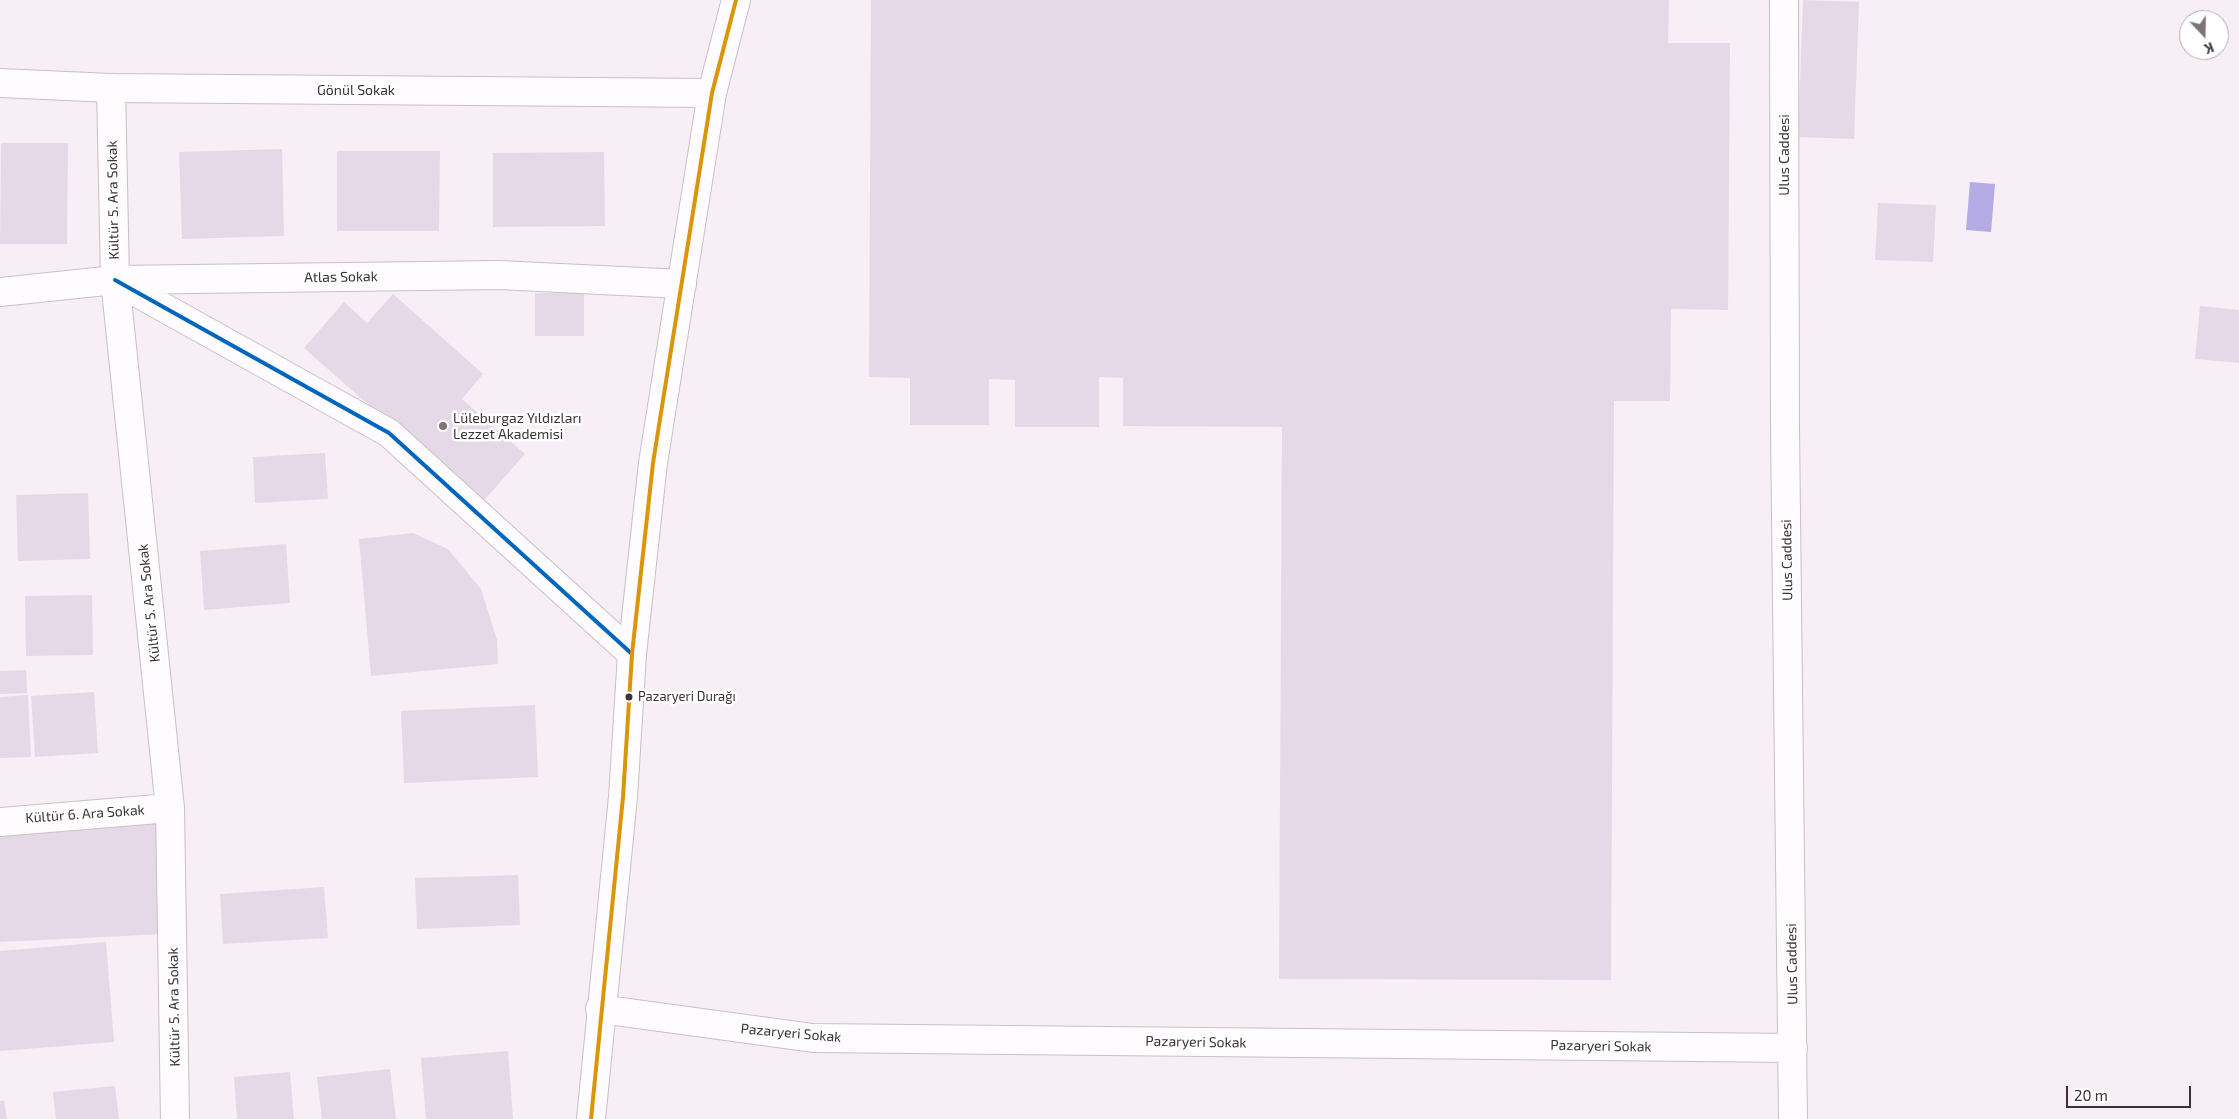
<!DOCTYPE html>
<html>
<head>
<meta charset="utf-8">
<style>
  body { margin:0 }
  #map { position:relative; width:2239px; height:1119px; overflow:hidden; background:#f8eef5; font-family:"Exo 2",sans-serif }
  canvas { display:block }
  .north { position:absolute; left:2179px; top:10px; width:50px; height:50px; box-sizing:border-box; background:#fff; border:1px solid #b1adaf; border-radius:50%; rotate:159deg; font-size:14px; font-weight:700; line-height:20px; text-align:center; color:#3b3237 }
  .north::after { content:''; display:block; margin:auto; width:18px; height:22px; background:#7d747a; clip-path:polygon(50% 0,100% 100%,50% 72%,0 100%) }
  .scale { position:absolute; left:2066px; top:1086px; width:125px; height:22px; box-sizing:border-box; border:2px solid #3b3237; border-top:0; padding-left:6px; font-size:15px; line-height:18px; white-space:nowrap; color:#3b3237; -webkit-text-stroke:4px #fff; paint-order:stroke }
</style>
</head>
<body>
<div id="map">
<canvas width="2239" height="1119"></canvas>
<div class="north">K</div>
<div class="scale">20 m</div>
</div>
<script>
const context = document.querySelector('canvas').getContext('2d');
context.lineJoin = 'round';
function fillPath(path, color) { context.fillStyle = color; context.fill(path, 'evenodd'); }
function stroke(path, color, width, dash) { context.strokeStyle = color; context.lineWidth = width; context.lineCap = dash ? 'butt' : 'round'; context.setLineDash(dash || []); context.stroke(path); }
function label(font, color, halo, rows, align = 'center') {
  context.font = font + ' "Exo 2",sans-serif'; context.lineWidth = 5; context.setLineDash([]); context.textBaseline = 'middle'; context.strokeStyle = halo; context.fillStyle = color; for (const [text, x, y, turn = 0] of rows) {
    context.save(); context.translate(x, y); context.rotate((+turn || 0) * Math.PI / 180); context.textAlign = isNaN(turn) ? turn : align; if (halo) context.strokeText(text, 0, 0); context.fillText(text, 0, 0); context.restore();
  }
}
fillPath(new Path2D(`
  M1970 182 1995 184 1991 232 1966 230Z`), '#b4aae4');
fillPath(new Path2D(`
  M871 0H1669L1668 43H1730L1728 310 1671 309 1670 401H1614L1611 980 1279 979 1282 427 1123 426V378L1099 377V427H1015V380L989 379V425H910V378L869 377Z
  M1803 0 1859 2 1854 139 1798 137Z
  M1 143H68L67 244H0Z
  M282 149 284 236 182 239 179 152Z
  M337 151H440L439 231H337Z
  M604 152 605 226 493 227V153Z
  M1878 203 1936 205 1933 262 1875 260Z
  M535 293H584V336H535Z
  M393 294 483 374 462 399 525 454 481 504 304 348 344 302 367 323Z
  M2200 306 2239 310V363L2195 359Z
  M325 453 328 499 255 503 253 457Z
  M88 493 90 559 18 561 16 495Z
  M413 533 448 549 481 589 497 640 498 664 371 676 359 539Z
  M286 544 290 603 204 610 200 551Z
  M92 595 93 655 26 656 25 596Z
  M26 670 27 693 0 694V671Z
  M94 692 98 753 35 757 31 696Z
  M28 695 31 757 0 758V697Z
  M535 705 538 777 404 783 401 711Z
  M161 819 165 934 0 942V832Z
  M518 875 520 925 417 929 415 878Z
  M324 887 328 938 223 944 220 894Z
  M106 942 114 1042 0 1051V951Z
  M508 1051 513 1119H426L421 1058Z
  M390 1069 396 1119H322L317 1077Z
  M290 1072 294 1119H237L234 1077Z
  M115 1086 119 1119H56L53 1092Z
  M4 1100 7 1119H0V1101Z`), '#e5d9e8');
const street = new Path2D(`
  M111 88 115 280 170 808 175 1119
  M116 281 389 433 632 654
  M0 292 115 280 499 275 682 284
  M0 822 170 808
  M600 1009 813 1038 1793 1048`);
const secondary = new Path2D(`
  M1784 0 1785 429 1793 1119
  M0 83 111 88 712 93
  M591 1119 623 797 632 654 653 463 712 93 736 0`);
stroke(street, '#c9c0c6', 30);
stroke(secondary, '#c9c0c6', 30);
stroke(street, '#fefcfe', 28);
stroke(secondary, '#fefcfe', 28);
stroke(new Path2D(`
  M115 280 389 433 632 654`), '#0065bd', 4);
stroke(new Path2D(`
  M591 1119 623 797 632 654 653 463 712 93 736 0`), '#db9508', 4);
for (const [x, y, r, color] of [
  [443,426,5,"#7d747a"],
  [629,697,4.5,"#3b3237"]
]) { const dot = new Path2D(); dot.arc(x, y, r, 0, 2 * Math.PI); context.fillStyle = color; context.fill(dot); stroke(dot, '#fff', 2); }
label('13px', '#3b3237', '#fff', [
  ["Pazaryeri Durağı",638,697]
], 'left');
label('14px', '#3b3237', '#fff', [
  ["Gönül Sokak",356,90],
  ["Ulus Caddesi",1784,155,-90],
  ["Kültür 5. Ara Sokak",113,200,-91],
  ["Atlas Sokak",341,277,-1],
  ["Ulus Caddesi",1787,560,-91],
  ["Kültür 5. Ara Sokak",149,603,-96],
  ["Kültür 6. Ara Sokak",85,814,-4],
  ["Ulus Caddesi",1792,964,-91],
  ["Kültür 5. Ara Sokak",174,1007,-91],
  ["Pazaryeri Sokak",791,1033,5],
  ["Pazaryeri Sokak",1196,1042,1],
  ["Pazaryeri Sokak",1601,1046,1]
]);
label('14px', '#3b3237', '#fff', [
  ["Lüleburgaz Yıldızları",453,418],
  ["Lezzet Akademisi",453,434]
], 'left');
</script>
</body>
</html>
